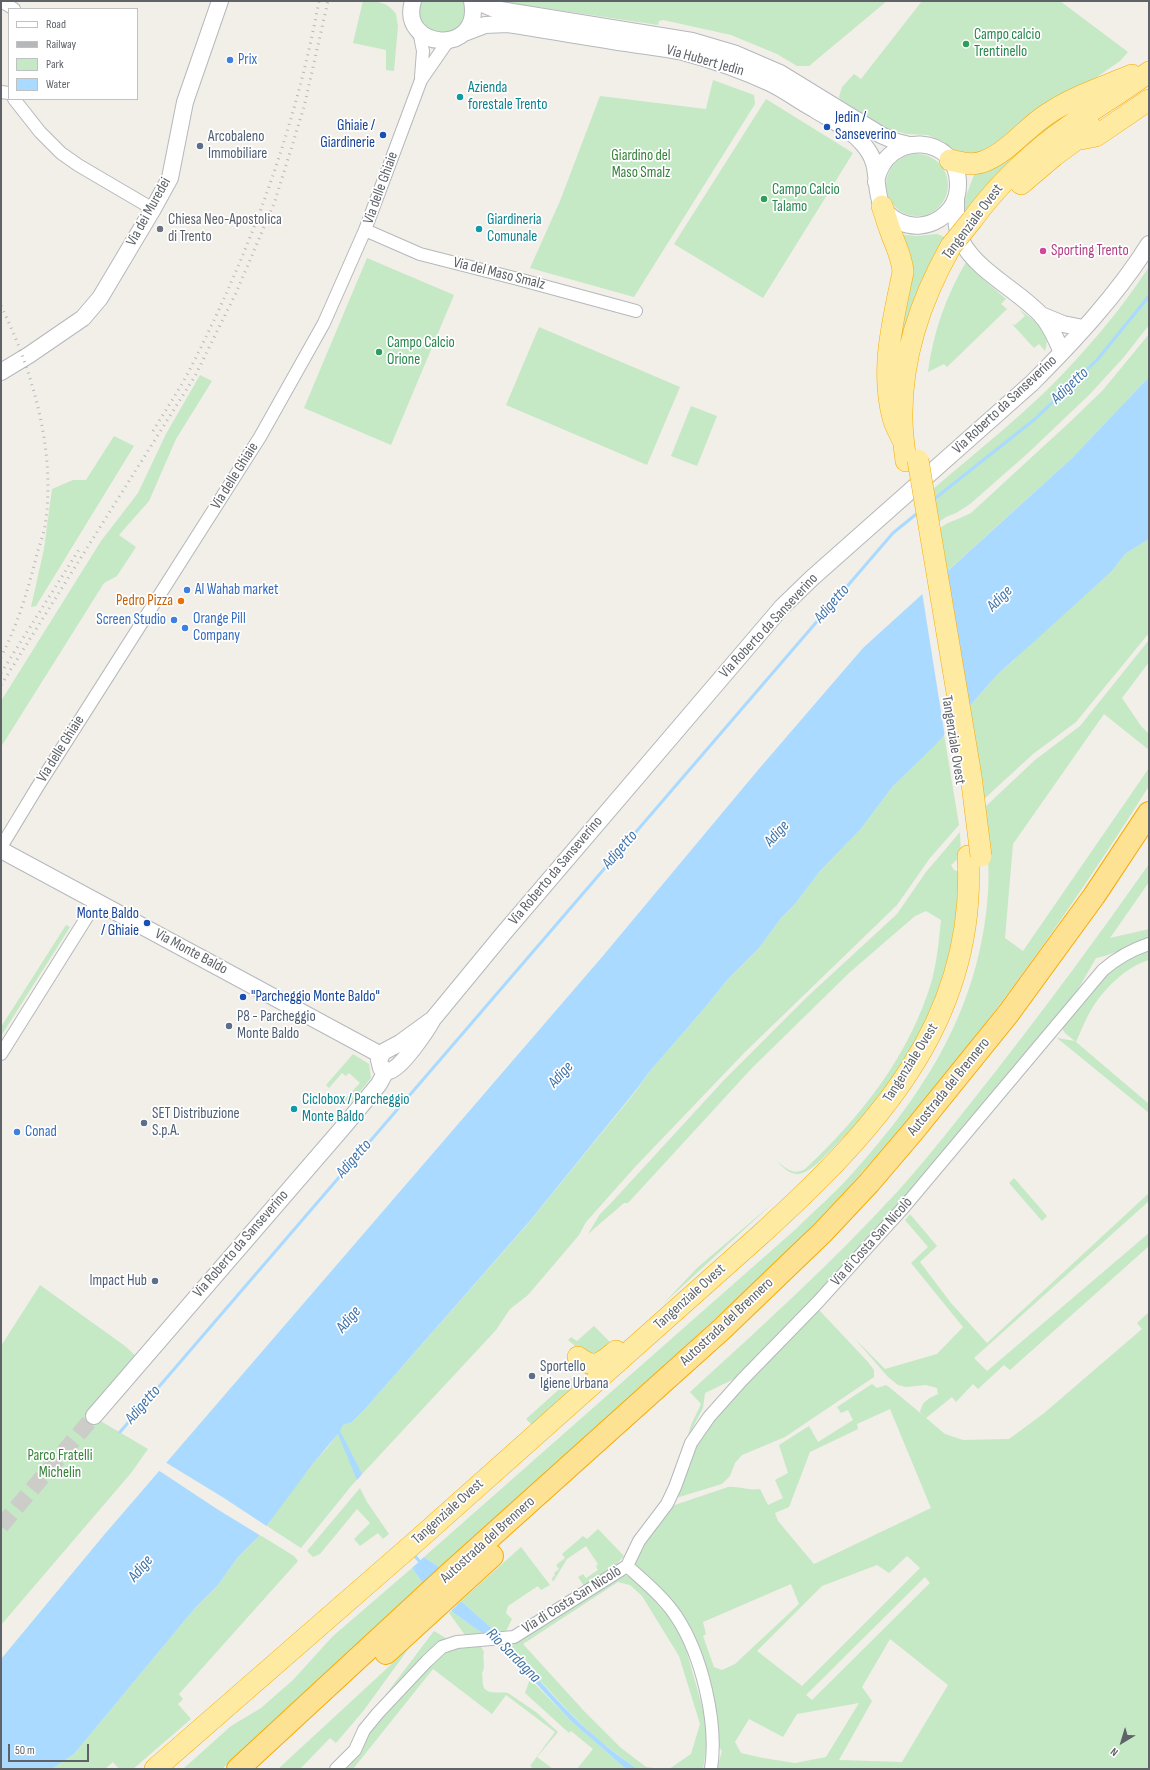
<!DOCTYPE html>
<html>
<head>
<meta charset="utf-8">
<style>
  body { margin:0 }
  #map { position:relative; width:1150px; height:1770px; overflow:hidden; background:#f1efe8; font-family:"Sofia Sans Condensed",sans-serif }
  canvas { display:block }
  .frame { position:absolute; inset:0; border:2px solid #5f6368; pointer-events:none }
  .legend { position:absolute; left:8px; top:8px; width:130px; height:92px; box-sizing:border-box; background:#fff; border:1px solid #bfc1c3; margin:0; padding:5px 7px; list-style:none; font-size:12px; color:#5f6368 }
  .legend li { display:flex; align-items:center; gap:8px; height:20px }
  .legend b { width:20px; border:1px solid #bfc1c3 }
  .north { position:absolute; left:1102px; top:1722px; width:40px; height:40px; -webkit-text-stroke:3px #fff; paint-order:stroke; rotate:218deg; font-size:11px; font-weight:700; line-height:16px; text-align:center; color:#5f6368 }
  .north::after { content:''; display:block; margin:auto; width:14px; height:18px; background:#5f6368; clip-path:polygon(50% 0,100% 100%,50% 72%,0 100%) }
  .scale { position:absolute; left:8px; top:1744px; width:81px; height:18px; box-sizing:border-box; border:2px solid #5f6368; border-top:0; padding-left:5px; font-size:12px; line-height:14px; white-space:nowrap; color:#5f6368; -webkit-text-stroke:3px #fff; paint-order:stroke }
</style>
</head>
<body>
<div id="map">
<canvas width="1150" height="1770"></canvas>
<div class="frame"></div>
<ul class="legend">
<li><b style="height:5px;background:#fff"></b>Road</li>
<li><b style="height:5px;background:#b6b7b8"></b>Railway</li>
<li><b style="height:11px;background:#c5e8c5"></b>Park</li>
<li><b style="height:11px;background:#aadaff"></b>Water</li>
</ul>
<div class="north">N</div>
<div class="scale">50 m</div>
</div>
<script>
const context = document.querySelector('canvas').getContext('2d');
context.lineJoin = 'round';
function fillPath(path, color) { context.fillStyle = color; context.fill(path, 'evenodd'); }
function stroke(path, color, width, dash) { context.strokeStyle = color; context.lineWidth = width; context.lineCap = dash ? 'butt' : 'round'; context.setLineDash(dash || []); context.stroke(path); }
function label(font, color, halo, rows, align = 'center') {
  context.font = font + ' "Sofia Sans Condensed",sans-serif'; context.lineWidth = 3.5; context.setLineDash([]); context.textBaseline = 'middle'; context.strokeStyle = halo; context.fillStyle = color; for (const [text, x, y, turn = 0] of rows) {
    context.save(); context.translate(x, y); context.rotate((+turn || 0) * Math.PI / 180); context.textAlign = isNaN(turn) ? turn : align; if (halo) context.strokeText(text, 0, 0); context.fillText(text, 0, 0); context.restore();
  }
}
fillPath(new Path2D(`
  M363 1C377 1 388 2 396 14L398 26 394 71 386 70V50L353 43Z
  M420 1H465C465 5 466 10 466 14 464 37 424 40 419 17 418 12 420 6 420 1Z
  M497 1H887L809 66H797L777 54 731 35 663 20 659 21 658 25Z
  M922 1H1060L1128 52 1120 61 1091 81 1026 118 988 150 972 155 957 152 944 142 928 135 906 134 884 127 841 100 839 97 842 87 854 74 861 79Z
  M713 80 754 95 755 104 634 297 530 268 560 201 600 96 706 109Z
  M1107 91 966 213 963 207 964 201 976 170 1040 127Z
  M766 99 853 153 763 298 674 244Z
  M886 185a31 31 0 1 1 62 0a31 31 0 1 1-62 0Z
  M897 234 916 236 937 234 947 238 892 388Z
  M367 258 454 295 391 445 304 408Z
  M966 262 978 275 1006 299 1001 304 1007 309 947 367 944 364 928 372C933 333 946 296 966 262Z
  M1149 267V325L1124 357 1090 394 1027 454 970 504 956 513 946 517 936 524 931 491C970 457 1011 425 1048 389 1085 352 1120 311 1149 267Z
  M1019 309C1032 320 1053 330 1045 351L1039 344 1034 348 1012 324 1015 325 1025 316Z
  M539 327 680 387 647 465 506 405Z
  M1149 334V377L1072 458 944 574 937 531C946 521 959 520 971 513L1071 421 1103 390Z
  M200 375 212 381 176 439 149 501 119 535 136 547 117 576 104 583 1 747V701L101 541 138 493 166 434Z
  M691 406 717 416 697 466 671 456Z
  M114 436 134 446 36 606 31 607 44 549 52 489 73 480H86Z
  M1149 539V633L1076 722 1033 754 983 800 968 708 997 675 1013 661 1028 645 1112 571 1125 554Z
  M1149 640V662L1122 698 1141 726 1149 734V750L1104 714 1013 844 1005 938 1023 951 1149 768V786C1039 961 914 1129 766 1272L442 1569 424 1557 797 1228C815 1210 834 1194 851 1175 926 1092 980 1007 988 893 990 865 986 836 984 808L1035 760 1080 726Z
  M944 734 959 825 930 858 897 905 745 1052 635 1167 586 1222 579 1235 528 1295 510 1309 496 1330 352 1485 301 1548 267 1526C281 1506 295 1485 311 1466 322 1453 335 1441 343 1425L352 1422 365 1409 526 1226 636 1091 650 1071 702 1011 728 979 759 948 781 918 795 904 820 871 860 830 893 786Z
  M960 832 961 856 951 865 954 870 960 872 962 891 939 1002 888 1092 818 1163C800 1178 792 1178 776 1160 785 1168 793 1176 805 1169 861 1117 910 1055 932 980 937 961 939 940 941 920L926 911 915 916 849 973 752 1068 628 1203H624L588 1234 600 1214 611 1203 724 1080 806 998 897 914 926 872Z
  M1149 864V882L1110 938 1149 929V938C1132 944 1113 955 1096 958L1073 998 985 1104 845 1266 738 1377 705 1393 703 1408 691 1431 682 1456 691 1425 701 1404 690 1392C761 1327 833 1262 898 1191 933 1152 964 1111 996 1071 1049 1003 1100 934 1149 864Z
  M66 925 70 927 1 1036V1027Z
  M1149 949V960C1125 967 1103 990 1091 1010 1085 1020 1081 1031 1076 1042L1149 1104V1113L1057 1038 1075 1041 1066 1034 1062 1029 1066 1022 1113 968 1121 962Z
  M353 1054 369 1064 371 1078 349 1105 344 1100 360 1083 349 1073 346 1076 342 1073 329 1088 326 1085Z
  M1014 1178 1047 1216 1042 1221 1009 1183Z
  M1149 1193V1201L974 1358 987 1371 1149 1233V1246L1010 1370 1004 1365 978 1389 973 1384 956 1402 952 1397 926 1418 945 1434 963 1440 1009 1439 1043 1414 1142 1329 1137 1323 1149 1312V1769H717L722 1751 718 1746V1723L711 1687 698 1650 634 1565 633 1558 672 1506 728 1487C739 1486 748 1491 760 1489L768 1505 783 1498 775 1480 788 1473 779 1445 809 1426 818 1442 853 1420 848 1410 841 1413 837 1407 872 1384 877 1388 886 1385 889 1387 924 1416 920 1412C923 1400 928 1399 938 1394L937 1388 926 1385 906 1387 898 1385 888 1377 855 1339 885 1369 937 1354 963 1327 911 1263 928 1247 905 1220 910 1214 937 1246 920 1262 951 1303 987 1343ZM890 1409 931 1508 814 1564 778 1521 775 1513 789 1507 810 1452 858 1429 857 1424ZM907 1556 920 1568 802 1686 757 1651 822 1586 877 1565 889 1573ZM925 1577 930 1583 812 1700 806 1695ZM791 1584 799 1604 735 1664 722 1670 714 1667 703 1636 706 1634 703 1622ZM890 1639 948 1685 902 1762 839 1760 872 1701 862 1687ZM859 1703 826 1757 795 1763 763 1758 741 1753 735 1742 749 1719 783 1737 797 1714Z
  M773 1203 663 1304 697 1268Z
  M40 1285 125 1346 137 1357 87 1413 148 1449 131 1473 1 1625V1346Z
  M817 1310 820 1311 868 1362 874 1370V1377L785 1437 742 1455 735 1463 730 1476 722 1484 676 1498 688 1460 700 1436 728 1402Z
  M594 1326 615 1347 604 1356 580 1350 568 1340 571 1337 577 1341Z
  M575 1375 577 1379 562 1402 534 1427 526 1419Z
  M360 1488 367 1502 389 1534 383 1539 378 1533 360 1546 354 1539 370 1523 357 1509 320 1554 313 1557 307 1551Z
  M598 1529 624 1556 614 1567 584 1586 578 1577 583 1574 586 1578 598 1570 596 1566 598 1564 586 1546 567 1559 553 1582 552 1578 555 1575 554 1573 559 1569 556 1565 565 1558 562 1554 583 1536 587 1539Z
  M260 1535 294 1556 298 1561 179 1694 183 1699 178 1704 191 1719 133 1769H119L113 1762 105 1769H52L74 1754 195 1608 218 1585 238 1557Z
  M521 1547 550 1585 541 1590 538 1586 508 1606 506 1613 512 1619 506 1631 496 1632 461 1601Z
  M412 1568 424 1585 222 1769H183L231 1726 261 1708 293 1680 333 1636Z
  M623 1575 629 1576 640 1584 675 1624 684 1642 706 1720 707 1744 703 1769H669L691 1754 700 1724 679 1656 642 1596 630 1585 618 1582 523 1644 584 1711 620 1747 646 1767 661 1769H637L597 1739 568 1711 538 1678 509 1643Z
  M451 1611 482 1633 465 1635 449 1613Z
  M434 1631 449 1640 368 1718Z
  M480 1645 484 1652C482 1659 486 1667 482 1673 483 1677 482 1681 483 1685 485 1696 501 1691 508 1693L536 1712 558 1732 537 1757 553 1769H534L530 1766 555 1732 506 1695 492 1714 433 1669 353 1769H342L369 1729 421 1673 449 1649Z
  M409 1648 364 1710 336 1743 330 1738 300 1769H278Z
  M530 1679 571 1721 626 1769H577L593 1749 571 1731 569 1733 525 1693Z`), '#c5e8c5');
fillPath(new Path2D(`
  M1149 377V539L1125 554 1112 571 997 675 937 743 893 786 860 830 820 871 795 904 781 918 759 948 728 979 702 1011 650 1071 636 1090 529 1222 365 1409 352 1422 343 1425 340 1431 362 1474 357 1480 338 1434 311 1466 260 1535 238 1557 218 1585 195 1608 74 1754 52 1769H1V1659L104 1535 602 957 758 770 863 648 1072 458Z
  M424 1557 442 1569 424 1585 412 1568Z
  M461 1601 496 1632 482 1633 451 1611Z
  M509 1643C536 1677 564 1711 598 1739 610 1750 624 1759 637 1769H626L571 1721 503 1648 493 1644Z`), '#aadaff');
fillPath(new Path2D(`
  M944 572 969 711 945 737 922 592Z
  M165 1462 224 1498 268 1527 261 1536 217 1509 158 1470Z`), '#f1efe8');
stroke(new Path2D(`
  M933 500 1035 419 1097 360 1149 296
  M120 1432 893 533 920 511
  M413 1554 421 1563`), '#aadaff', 3);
stroke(new Path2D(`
  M1 1526 94 1416`), '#ccccc8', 16, [16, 8]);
const minor = new Path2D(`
  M1 1 14 9
  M419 31 423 51 421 77
  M1 92 9 93
  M14 99 40 132 61 153 78 165 153 209
  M365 230 420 254 518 279 636 311
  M1 847 38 786 260 437 324 323 365 230 421 80 448 41
  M1 1054 97 901
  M627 1566C644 1581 663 1597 676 1616 702 1655 718 1723 711 1769
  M336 1769 355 1750 364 1730 378 1713 427 1661 442 1647 457 1642 514 1637 627 1566 639 1541 667 1504 675 1487 691 1443 709 1417 742 1380 817 1303 904 1207 1103 970C1117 958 1131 950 1149 944`);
const tertiary = new Path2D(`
  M413 1C398 50 483 57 472 1
  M475 1 494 9 692 41 736 54 780 73 881 135 897 142 909 145
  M464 33 485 25 508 24C547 30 586 37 626 43 645 46 664 48 683 52 713 60 742 70 770 83 785 90 799 101 814 109 825 116 838 123 849 131 859 138 870 150 874 163 880 186 872 209 900 222 926 234 958 215 958 185 959 134 885 129 876 182
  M956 199C956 213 955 229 962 242 978 272 1018 290 1041 315 1051 325 1056 340 1062 352
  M1041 315 1063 324 1083 328
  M1 372 29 355 83 318 100 298 153 209 170 178 185 102 220 1
  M1 850 381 1055
  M433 1019 400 1043 383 1052 379 1060 381 1068 389 1071C401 1069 427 1030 433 1019L503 934 782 607 812 578 1032 383C1074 341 1117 295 1149 244
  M94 1416 345 1125 379 1084 386 1071`);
const trunk = new Path2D(`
  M1081 139 1096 136 1149 100
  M950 160C962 163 973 166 985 161 1009 151 1025 129 1046 115 1072 97 1103 87 1132 75
  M1021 184 1054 156 1092 128
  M882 206C885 214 887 222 890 230 895 245 902 256 903 272 893 321 880 369 893 418 895 426 900 434 903 441
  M972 220C993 191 1017 167 1044 145 1076 118 1115 98 1149 72
  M906 461C904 447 902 433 902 418 901 357 921 299 951 246
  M578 1357C595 1370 601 1363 616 1351
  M155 1769 413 1544 759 1236C873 1132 978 1023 968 856`);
const motorway = new Path2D(`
  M386 1653 492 1556
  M238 1769 448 1575 722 1329 823 1232 869 1183 915 1129 1008 1014 1094 896 1149 813`);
stroke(minor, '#b5b8bc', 14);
stroke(tertiary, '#b5b8bc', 18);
stroke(trunk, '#f9ab00', 22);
stroke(motorway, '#f9ab00', 24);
stroke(minor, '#fff', 12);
stroke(tertiary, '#fff', 16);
stroke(trunk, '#feeaa1', 21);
stroke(motorway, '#fde293', 22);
stroke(new Path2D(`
  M1 306C32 369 55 448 46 519 45 531 40 543 37 554 28 590 18 624 1 657
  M153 431C165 411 178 392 189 371 249 254 295 131 319 1
  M1 673 80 548
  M1 685 195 376 236 293 275 201 304 107 328 1`), '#b6b7b8', 3, [1, 5]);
const trunkBridge = new Path2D(`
  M951 246 972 220
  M918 460 971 776 981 856`);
stroke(trunkBridge, '#f9ab00', 22, []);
stroke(trunkBridge, '#feeaa1', 21);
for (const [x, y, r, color] of [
  [966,44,4,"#2e9e5b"],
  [230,60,4,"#3f7fe0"],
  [460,97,4,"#0f9aa8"],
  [827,127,4,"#1a4fb4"],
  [383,135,4,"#1a4fb4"],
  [200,146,4,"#5c6f8a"],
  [764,199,4,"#2e9e5b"],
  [160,229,4,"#6b7280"],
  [479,229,4,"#0f9aa8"],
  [1043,251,4,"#d1479c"],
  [379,352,4,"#2e9e5b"],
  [187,590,4,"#3f7fe0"],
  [181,601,4,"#e8710a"],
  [174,620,4,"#3f7fe0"],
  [185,628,4,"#3f7fe0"],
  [147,923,4,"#1a4fb4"],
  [243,997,4,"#1a4fb4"],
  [229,1026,4,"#5c6f8a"],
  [294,1109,4,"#0f9aa8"],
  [144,1123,4,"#5c6f8a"],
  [17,1132,4,"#3f7fe0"],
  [155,1281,4,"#5c6f8a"],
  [532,1376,4,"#5c6f8a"]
]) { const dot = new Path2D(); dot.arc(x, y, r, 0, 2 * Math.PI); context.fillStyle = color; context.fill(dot); stroke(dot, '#fff', 1.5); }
label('15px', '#27864d', '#fff', [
  ["Campo calcio",974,35],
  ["Trentinello",974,52],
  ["Campo Calcio",772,190],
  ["Talamo",772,207],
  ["Campo Calcio",387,343],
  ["Orione",387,360]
], 'left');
label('15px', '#366cbe', '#fff', [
  ["Prix",238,60],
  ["Al Wahab market",195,590],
  ["Orange Pill",193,619],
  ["Company",193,636],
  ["Screen Studio",166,620,"right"],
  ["Conad",25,1132]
], 'left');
label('15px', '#5f6368', '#fff', [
  ["Via Hubert Jedin",705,61,16],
  ["Via delle Ghiaie",381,188,-70],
  ["Via dei Muredei",149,212,-61],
  ["Tangenziale Ovest",973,222,-53],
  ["Via del Maso Smalz",499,274,14],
  ["Via Roberto da Sanseverino",1005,405,-43],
  ["Via delle Ghiaie",235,476,-58],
  ["Via Roberto da Sanseverino",769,626,-47],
  ["Tangenziale Ovest",953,740,81],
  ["Via delle Ghiaie",61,749,-58],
  ["Via Roberto da Sanseverino",556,871,-50],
  ["Via Monte Baldo",191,952,28],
  ["Tangenziale Ovest",911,1063,-58],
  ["Autostrada del Brennero",949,1087,-51],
  ["Via di Costa San Nicolò",872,1242,-48],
  ["Via Roberto da Sanseverino",241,1244,-49],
  ["Tangenziale Ovest",690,1297,-42],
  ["Autostrada del Brennero",727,1322,-43],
  ["Tangenziale Ovest",448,1512,-42],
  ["Autostrada del Brennero",488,1540,-42],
  ["Via di Costa San Nicolò",572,1600,-32]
]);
label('15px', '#0d838f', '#fff', [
  ["Azienda",468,88],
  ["forestale Trento",468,105],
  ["Giardineria",487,220],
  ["Comunale",487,237],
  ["Ciclobox / Parcheggio",302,1100],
  ["Monte Baldo",302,1117]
], 'left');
label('15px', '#164399', '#fff', [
  ["Jedin /",835,118],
  ["Sanseverino",835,135],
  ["Ghiaie /",375,126,"right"],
  ["Giardinerie",375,143,"right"],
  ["Monte Baldo",139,914,"right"],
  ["/ Ghiaie",139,931,"right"],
  ["\"Parcheggio Monte Baldo\"",251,997]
], 'left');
label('15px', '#4e5e75', '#fff', [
  ["Arcobaleno",208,137],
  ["Immobiliare",208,154],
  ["P8 - Parcheggio",237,1017],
  ["Monte Baldo",237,1034],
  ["SET Distribuzione",152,1114],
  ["S.p.A.",152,1131],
  ["Impact Hub",147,1281,"right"],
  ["Sportello",540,1367],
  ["Igiene Urbana",540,1384]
], 'left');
label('15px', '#348238', '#fff', [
  ["Giardino del",641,156],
  ["Maso Smalz",641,173],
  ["Parco Fratelli",60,1456],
  ["Michelin",60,1473]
]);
label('15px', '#5b616d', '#fff', [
  ["Chiesa Neo-Apostolica",168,220],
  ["di Trento",168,237]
], 'left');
label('15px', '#b23c85', '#fff', [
  ["Sporting Trento",1051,251]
], 'left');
label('15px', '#c56008', '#fff', [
  ["Pedro Pizza",173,601]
], 'right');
label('italic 16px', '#4174aa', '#fff', [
  ["Adigetto",1070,386,-43],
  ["Adige",1000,599,-45],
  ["Adigetto",832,604,-49],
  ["Adige",777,834,-48],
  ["Adigetto",620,850,-49],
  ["Adige",561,1075,-48],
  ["Adigetto",354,1159,-49],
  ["Adige",349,1320,-50],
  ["Adigetto",143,1405,-49],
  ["Adige",141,1569,-50],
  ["Rio Sardagna",513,1656,45]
]);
</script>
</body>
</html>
